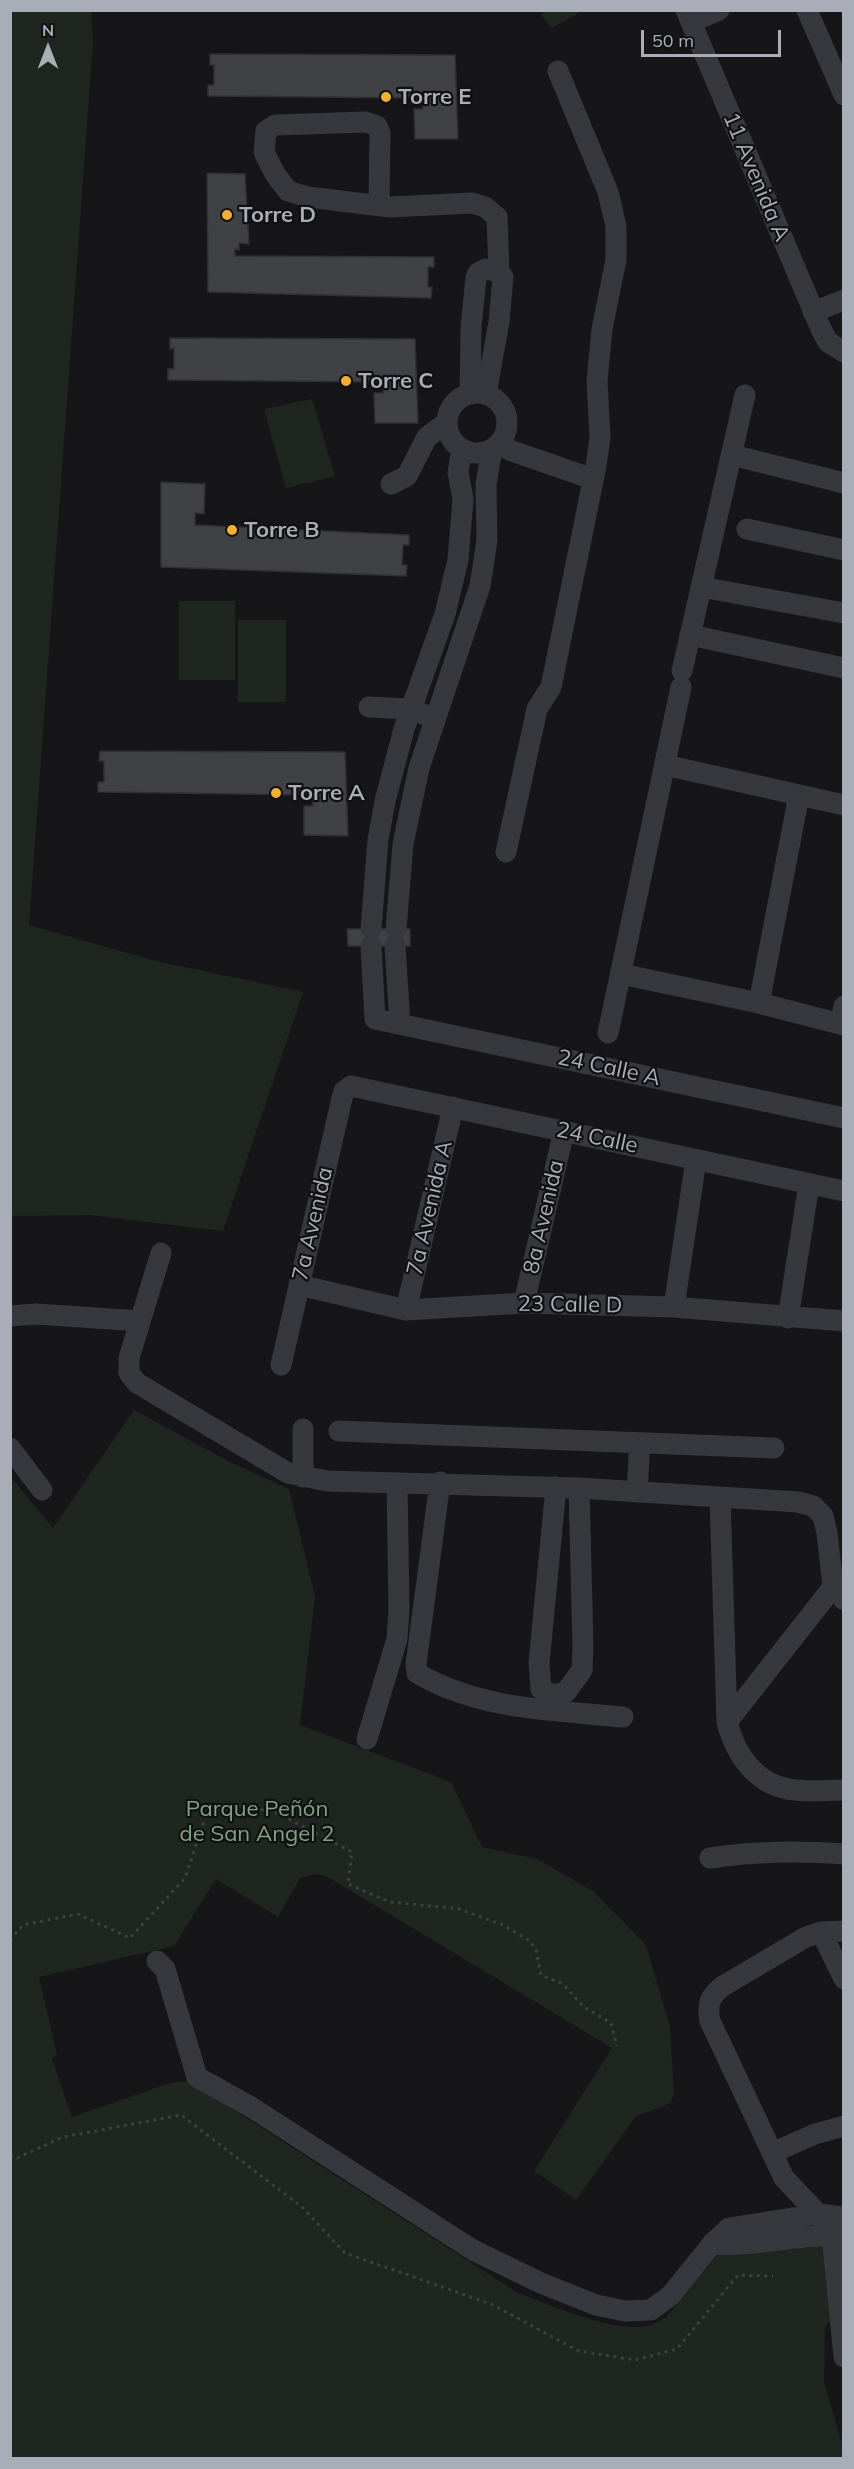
<!DOCTYPE html>
<html>
<head>
<meta charset="utf-8">
<style>
  body { margin:0 }
  #map { position:relative; width:854px; height:2469px; overflow:hidden; background:#161618; font-family:Mulish,sans-serif }
  canvas { display:block }
  .frame { position:absolute; inset:0; border:12px solid #a8adb8; pointer-events:none }
  .north { position:absolute; left:18px; top:18px; width:60px; height:60px; -webkit-text-stroke:4px #111113; paint-order:stroke; rotate:0deg; font-size:16px; font-weight:700; line-height:24px; text-align:center; color:#a8adb8 }
  .north::after { content:''; display:block; margin:auto; width:21px; height:27px; background:#a8adb8; clip-path:polygon(50% 0,100% 100%,50% 72%,0 100%) }
  .scale { position:absolute; left:641px; top:30px; width:140px; height:27px; box-sizing:border-box; border:3px solid #a8adb8; border-top:0; padding-left:8px; font-size:18px; line-height:21px; white-space:nowrap; color:#a8adb8; -webkit-text-stroke:4px #111113; paint-order:stroke }
</style>
</head>
<body>
<div id="map">
<canvas width="854" height="2469"></canvas>
<div class="frame"></div>
<div class="north">N</div>
<div class="scale">50 m</div>
</div>
<script>
const context = document.querySelector('canvas').getContext('2d');
context.lineJoin = 'round';
function fillPath(path, color) { context.fillStyle = color; context.fill(path, 'evenodd'); }
function stroke(path, color, width, dash) { context.strokeStyle = color; context.lineWidth = width; context.lineCap = dash ? 'butt' : 'round'; context.setLineDash(dash || []); context.stroke(path); }
function label(font, color, halo, rows, align = 'center') {
  context.font = font + ' Mulish,sans-serif'; context.lineWidth = 4.5; context.setLineDash([]); context.textBaseline = 'middle'; context.strokeStyle = halo; context.fillStyle = color; for (const [text, x, y, turn = 0] of rows) {
    context.save(); context.translate(x, y); context.rotate((+turn || 0) * Math.PI / 180); context.textAlign = isNaN(turn) ? turn : align; if (halo) context.strokeText(text, 0, 0); context.fillText(text, 0, 0); context.restore();
  }
}
fillPath(new Path2D(`
  M545 10H582V11L552 28 541 15Z
  M10 11H91L93 41 29 925 156 961 303 992 223 1231 89 1215 11 1216Z
  M312 399 335 476 286 488 264 409Z
  M179 601H235V680H179Z
  M238 620H286V702H238Z
  M134 1410 232 1463 289 1489 315 1597 300 1725 451 1782 482 1847 537 1859 593 1891 646 1945 670 2027 674 2094 671 2102 662 2107 636 2116 576 2200 534 2171 612 2048 326 1876 316 1874 300 1878 278 1917 216 1879 174 1946 39 1977 57 2055 52 2059 72 2117 173 2082 189 2081 515 2291C542 2303 606 2328 635 2327 646 2327 657 2324 666 2317L719 2253 830 2237 831 2321 825 2326 824 2381 843 2448V2458H11L10 1476 53 1528Z`), '#1e261f');
const building = new Path2D(`
  M210 54 455 55 458 139H415L414 109H423V98L208 96V85H214V65H210Z
  M207 173 245 174 249 244 239 243V250L235 249V256L434 257V267H428V287H432L431 298 208 292Z
  M170 338 415 339 418 423H375L374 393H383V382L168 380V369H174V348L170 349Z
  M161 482 205 484 204 514 195 513V525L409 535V545H403L402 565H407L406 576 161 567Z
  M100 751 345 752 348 836 304 835V806H313L312 795 98 792V782H104V761H99Z
  M347 929H410V946H348Z`);
fillPath(building, '#404145');
stroke(building, '#303034', 1.5);
stroke(new Path2D(`
  M10 1940 23 1925 78 1914 130 1938 185 1878 206 1815 236 1805 275 1812 352 1852 348 1884 390 1902 459 1909 503 1925 530 1941 536 1950 541 1975 563 1984 584 2007 611 2023 617 2046
  M10 2155 17 2158 63 2137 181 2115 302 2207 345 2253 491 2304 579 2351 635 2360 677 2349 738 2275 773 2276`), '#3d3f44', 3, [3, 4.5]);
stroke(new Path2D(`
  M686 10 821 329 828 342 844 352
  M807 10 844 95
  M691 22 719 10
  M379 205 380 133 377 126 366 122 275 125 266 131 264 152 275 174 288 191 308 197 390 207 472 203 485 207 497 217 499 272
  M813 312 844 300
  M447 423a30 30 0 1 1 60 0a30 30 0 1 1-60 0Z
  M470 394 471 327 476 278 478 273 486 269 499 272 503 277 499 322 486 394
  M498 444 512 451 593 479
  M732 455 844 483
  M391 484 407 476 427 437 446 423
  M747 529 844 550
  M701 587 844 613
  M690 635 844 668
  M682 671 745 395
  M369 707 411 709 423 714
  M665 765 844 805
  M506 852 537 709 551 687 596 466 600 438 597 381 602 329 616 260V226L608 192 558 71
  M371 929 378 840 385 801 404 729 445 614 458 560 463 499 458 472 462 449
  M396 929 403 844 419 768 480 586 487 540 486 484 492 449
  M371 946 375 1019 844 1118
  M395 946 400 1024
  M621 974 759 1003 844 1025
  M759 1003 799 795
  M840 1024 844 1006
  M608 1033 681 687
  M161 1253 129 1358V1373L137 1383 288 1473 327 1481 579 1488 798 1502 813 1506 823 1516 827 1533 833 1587 844 1600
  M299 1285 406 1310 524 1303 674 1307 844 1321
  M524 1303 564 1131
  M674 1307 696 1160
  M406 1310 453 1107
  M10 1316 36 1314 140 1321
  M788 1318 809 1184
  M281 1365 342 1098 344 1091 351 1086 844 1191
  M303 1429V1477
  M339 1431 774 1448
  M10 1448 42 1490
  M440 1482 416 1664 417 1673C479 1710 554 1710 623 1717
  M556 1487 539 1663 541 1689 552 1695 566 1692 582 1670 583 1649 579 1488
  M637 1492 640 1443
  M720 1497 727 1722C736 1757 758 1787 796 1790 812 1792 828 1790 844 1790
  M727 1722 833 1587
  M367 1739 397 1639 399 1610 397 1483
  M710 1858C757 1851 796 1851 844 1854
  M844 1931 821 1932 806 1937 723 1986C709 1997 707 2004 710 2021L784 2178 818 2214 832 2235 844 2357
  M821 1932 844 1979
  M157 1961 165 1969 197 2077 251 2107 473 2250 541 2283 596 2305 625 2311 651 2310 671 2295 712 2244 729 2228 818 2214 844 2217
  M772 2153 815 2134 844 2126
  M712 2244C755 2247 799 2234 843 2235`), '#37383d', 21);
for (const [x, y, r, color] of [
  [386,97,6,"#f2b134"],
  [227,215,6,"#f2b134"],
  [346,381,6,"#f2b134"],
  [232,530,6,"#f2b134"],
  [276,793,6,"#f2b134"]
]) { const dot = new Path2D(); dot.arc(x, y, r, 0, 2 * Math.PI); context.fillStyle = color; context.fill(dot); stroke(dot, '#111113', 2); }
label('bold 22px', '#a8adb8', '#111113', [
  ["Torre E",398,97],
  ["Torre D",239,215],
  ["Torre C",358,381],
  ["Torre B",244,530],
  ["Torre A",288,793]
], 'left');
label('22px', '#a8adb8', '#111113', [
  ["11 Avenida A",756,177,67],
  ["24 Calle A",609,1068,12],
  ["24 Calle",597,1138,12],
  ["7a Avenida A",430,1208,-77],
  ["8a Avenida",544,1217,-77],
  ["7a Avenida",313,1224,-77],
  ["23 Calle D",570,1305,1]
]);
label('22px', '#7fa381', '#111113', [
  ["Parque Peñón",257,1809],
  ["de San Angel 2",257,1834]
]);
</script>
</body>
</html>
